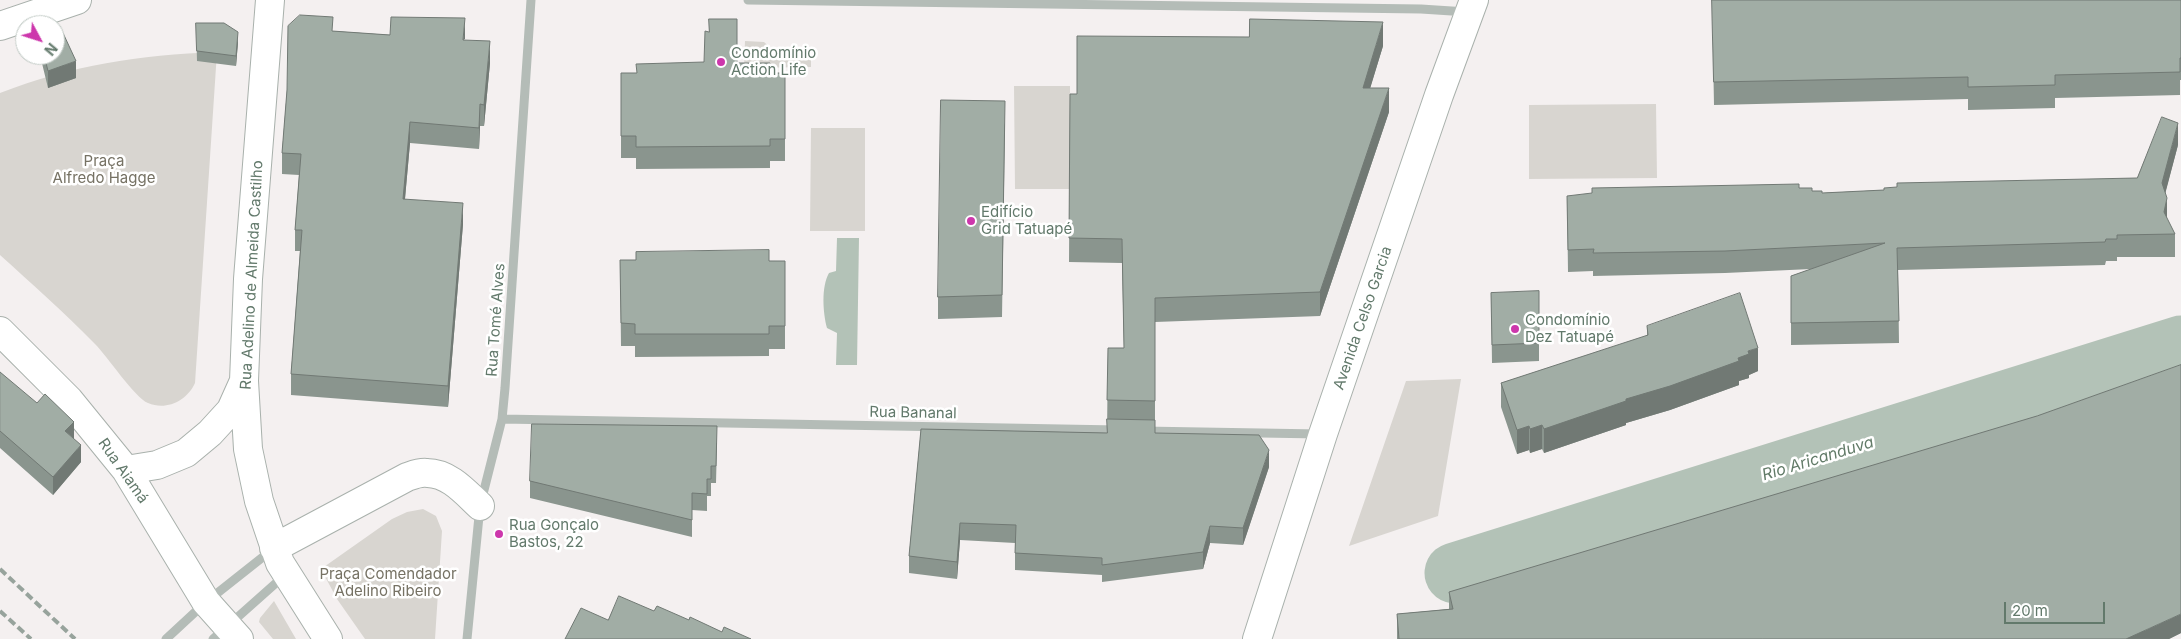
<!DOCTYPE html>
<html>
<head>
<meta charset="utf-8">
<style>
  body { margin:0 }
  #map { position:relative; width:2181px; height:639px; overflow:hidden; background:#f4f0f0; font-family:Inter,sans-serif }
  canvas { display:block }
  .north { position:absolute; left:15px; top:15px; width:50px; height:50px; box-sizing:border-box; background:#fff; border:1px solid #c0c9c4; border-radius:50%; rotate:130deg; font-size:14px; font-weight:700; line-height:20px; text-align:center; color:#62796b }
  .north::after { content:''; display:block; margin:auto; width:18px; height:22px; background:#cd37ac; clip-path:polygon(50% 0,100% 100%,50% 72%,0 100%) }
  .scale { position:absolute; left:2004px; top:602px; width:101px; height:22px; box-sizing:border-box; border:2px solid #62796b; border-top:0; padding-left:6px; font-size:15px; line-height:18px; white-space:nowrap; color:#62796b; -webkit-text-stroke:4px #fff; paint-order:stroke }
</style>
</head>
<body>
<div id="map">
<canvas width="2181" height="639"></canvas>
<div class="north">N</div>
<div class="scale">20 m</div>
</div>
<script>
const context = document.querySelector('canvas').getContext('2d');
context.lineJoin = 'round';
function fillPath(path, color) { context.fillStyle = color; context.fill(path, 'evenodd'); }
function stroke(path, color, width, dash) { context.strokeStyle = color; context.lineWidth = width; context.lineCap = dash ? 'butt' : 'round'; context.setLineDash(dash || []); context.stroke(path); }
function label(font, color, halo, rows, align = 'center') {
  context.font = font + ' Inter,sans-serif'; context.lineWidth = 5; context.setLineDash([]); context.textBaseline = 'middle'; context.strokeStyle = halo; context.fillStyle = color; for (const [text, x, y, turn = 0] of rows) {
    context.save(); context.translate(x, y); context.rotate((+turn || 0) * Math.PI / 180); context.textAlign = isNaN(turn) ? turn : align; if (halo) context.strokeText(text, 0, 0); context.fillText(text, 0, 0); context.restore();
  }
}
fillPath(new Path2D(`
  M745 41 764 42 776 53 785 57 795 58 811 54V67L744 68Z
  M217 52 195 383C187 401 166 411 148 403 135 398 107 356 95 344 64 312 32 284 0 255V93C73 65 138 55 217 52Z
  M1014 86H1070V189H1015Z
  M1656 104 1657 178 1529 179V105Z
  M811 128H865V231H810Z
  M1461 379 1438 516 1349 546 1406 381Z
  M423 509 436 516 442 531 435 639H365L337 599 321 569 392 519 407 512Z
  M274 601 296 639H273L259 622 260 618Z`), '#d8d5d0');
fillPath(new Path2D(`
  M837 238H859L857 365H836L837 333 827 328C823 313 821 287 829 273L836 271Z`), '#b3c2b7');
stroke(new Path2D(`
  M1455 573 2181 346`), '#b3c2b7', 61);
const major = new Path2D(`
  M270 0 248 279 244 381 248 449 259 501 280 563 328 639
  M0 26 77 0
  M0 331 69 400 126 470 206 602 239 639
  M126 470 157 465 186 453 210 433 231 410 244 381
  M274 548 407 477C413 475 420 472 427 473 449 473 465 492 480 506
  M1257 639 1323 434 1439 95 1474 0`);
stroke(major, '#a9b1ac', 30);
stroke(new Path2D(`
  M748 0 1421 9 1467 12
  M502 419 1118 430
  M1143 431 1320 434
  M166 639 206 602 273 549
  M213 639 285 575
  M467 639 480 506 502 419 505 388 531 0`), '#b4bcb7', 9);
stroke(major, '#fff', 28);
stroke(new Path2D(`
  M0 569 75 639
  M0 611 31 639`), '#97a39c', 4, [8, 4]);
fillPath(new Path2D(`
  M1712 0H2181V80H2180V95L2055 98V108L1968 110V99L1714 105Z
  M196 23 238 42 236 66 197 61Z
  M333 31 465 40 490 63 484 126H480L479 149 410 143 405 199 463 224 448 407 291 395V374L300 251H295V230L299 175 282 174V153L287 90Z
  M1383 46 1370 88 1389 112 1320 316 1155 322V433L1269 467 1243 545 1210 543 1203 569 1102 582V575L1015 570V543L960 540 957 579 909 573V556L921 429 1107 433 1108 348H1124L1122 263 1069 262 1070 94H1077Z
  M40 55H55L76 78 48 88Z
  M737 63 770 73H785V161H770V168L636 169V158H621V73H636Z
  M1005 123 1002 317 938 319V297Z
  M2178 145 2165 193 2167 219 2175 234V257H2117V261H2106L2105 265 1898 270 1899 343 1791 345V276L1811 269 1725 273 1593 276V271L1568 272 1567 196 1799 188 1822 193 2137 178Z
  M620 260 785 261V349H769V356L635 357V346H621Z
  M1539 291V361L1492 363 1491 293Z
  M1647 326 1758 371 1749 375V378L1739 381V385L1670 410 1626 423V425L1544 453 1542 449 1530 453 1529 450 1517 454 1501 407V383L1647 336Z
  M0 372 74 439 81 462 53 495 0 448Z
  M717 443 716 483H711V496H707V511L692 510V537L530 498V481Z
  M1449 592 2181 633 2169 639H1397V614L1449 609Z`), '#8a958e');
fillPath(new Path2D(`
  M465 18V39L463 40Z
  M1383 22V46L1363 112V88Z
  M238 32V42L236 66V56Z
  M490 41V63L484 126V105Z
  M76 61V78L48 88V71Z
  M1389 88V112L1320 316V292Z
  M480 104V126L479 149V128Z
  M410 122V143L403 220V199Z
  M2178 123V145L2162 206V183Z
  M2167 198V221L2164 212Z
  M463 203V224L448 407V386Z
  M1758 348V371L1749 375V378L1739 381V385L1670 410 1626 423V425L1544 453V429L1738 358 1748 351Z
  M74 422V439L65 431Z
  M1542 425V449L1530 453V429Z
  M1529 426V450L1517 454V430Z
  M81 445V462L53 495V477Z
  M1269 450V467L1243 545V528Z
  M960 523V540L957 579V562Z
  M1210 526V543L1203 569V552Z
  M2181 614V633L2169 639H2126Z`), '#717974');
const building = new Path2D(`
  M1712 0H2181V58H2180V72L2055 75V85L1968 87V77L1714 82Z
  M300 15 333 17 332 31 390 35 391 17 465 18 463 40 490 41 484 105 480 104 479 128 410 122 403 199 463 203 448 386 291 374 302 230H295L301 154 282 153 287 90 288 26Z
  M709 19H737V63H770V73H785V139H770V146L636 147V136H621V73H637L636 64 704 62 705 31 709 32Z
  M1250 19 1383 22 1363 88H1389L1320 292 1155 298V401L1107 400 1108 348H1124L1122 239 1069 238 1070 94H1077V36L1249 37Z
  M196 23H224L238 32 236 56 197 51Z
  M63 33 76 61 48 71 44 55H55V36Z
  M941 100 1005 101 1002 295 938 297Z
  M2162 117 2178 123 2162 183 2167 198 2164 212 2175 234 2117 235V239H2106L2105 242 1897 248 1899 321 1791 323V276L1885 243 1725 251 1593 253 1594 249 1568 250 1567 196 1592 193V188L1799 184V188H1812V191H1822V193L1884 190V188L1897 187V183L2137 178Z
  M769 250V261H785V326H769V334H635V324L621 323 620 260H636V252Z
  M1539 291V343L1492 345 1491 293Z
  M1740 293 1758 348 1748 351 1749 354 1738 358 1739 361 1670 386 1626 399V401L1544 429 1542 425 1530 429 1529 426 1517 430 1501 383 1648 335 1647 326Z
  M2181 365V614L2126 639H1399L1397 614 1453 609 1449 592 2037 416Z
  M0 372 37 403 45 394 74 422 65 431 81 445 53 477 0 431Z
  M1107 419 1155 420V433L1259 435 1269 450 1243 528 1210 526 1203 552 1102 565V558L1015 553 1016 525 960 523 957 562 909 556 921 429 1107 433Z
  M532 424 717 426 716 466H711V479H707V494L692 493V520L530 481Z
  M619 596 654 611 657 606 689 620 690 617 722 632 724 627 751 639H565L581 608 608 620Z`);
fillPath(building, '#a1ada5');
stroke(building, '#717974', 1);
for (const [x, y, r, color] of [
  [721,62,5,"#cd37ac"],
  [971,221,5,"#cd37ac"],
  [1515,329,5,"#cd37ac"],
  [499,534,5,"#cd37ac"]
]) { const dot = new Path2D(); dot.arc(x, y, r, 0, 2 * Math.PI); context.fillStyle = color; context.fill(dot); stroke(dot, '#fff', 2); }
label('15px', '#62796b', '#fff', [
  ["Condomínio",731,53],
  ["Action Life",731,70],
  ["Edifício",981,212],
  ["Grid Tatuapé",981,229],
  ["Condomínio",1525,320],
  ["Dez Tatuapé",1525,337],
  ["Rua Gonçalo",509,525],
  ["Bastos, 22",509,542]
], 'left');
label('15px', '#767264', '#fff', [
  ["Praça",104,161],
  ["Alfredo Hagge",104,178],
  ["Praça Comendador",388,574],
  ["Adelino Ribeiro",388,591]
]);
label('15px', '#62796b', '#fff', [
  ["Rua Adelino de Almeida Castilho",252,275,-87],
  ["Avenida Celso Garcia",1363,318,-71],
  ["Rua Tomé Alves",496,320,-86],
  ["Rua Bananal",913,413,1],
  ["Rua Aiamá",123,471,55]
]);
label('italic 16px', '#627b68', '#fff', [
  ["Rio Aricanduva",1818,459,-17]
]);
</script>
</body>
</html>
